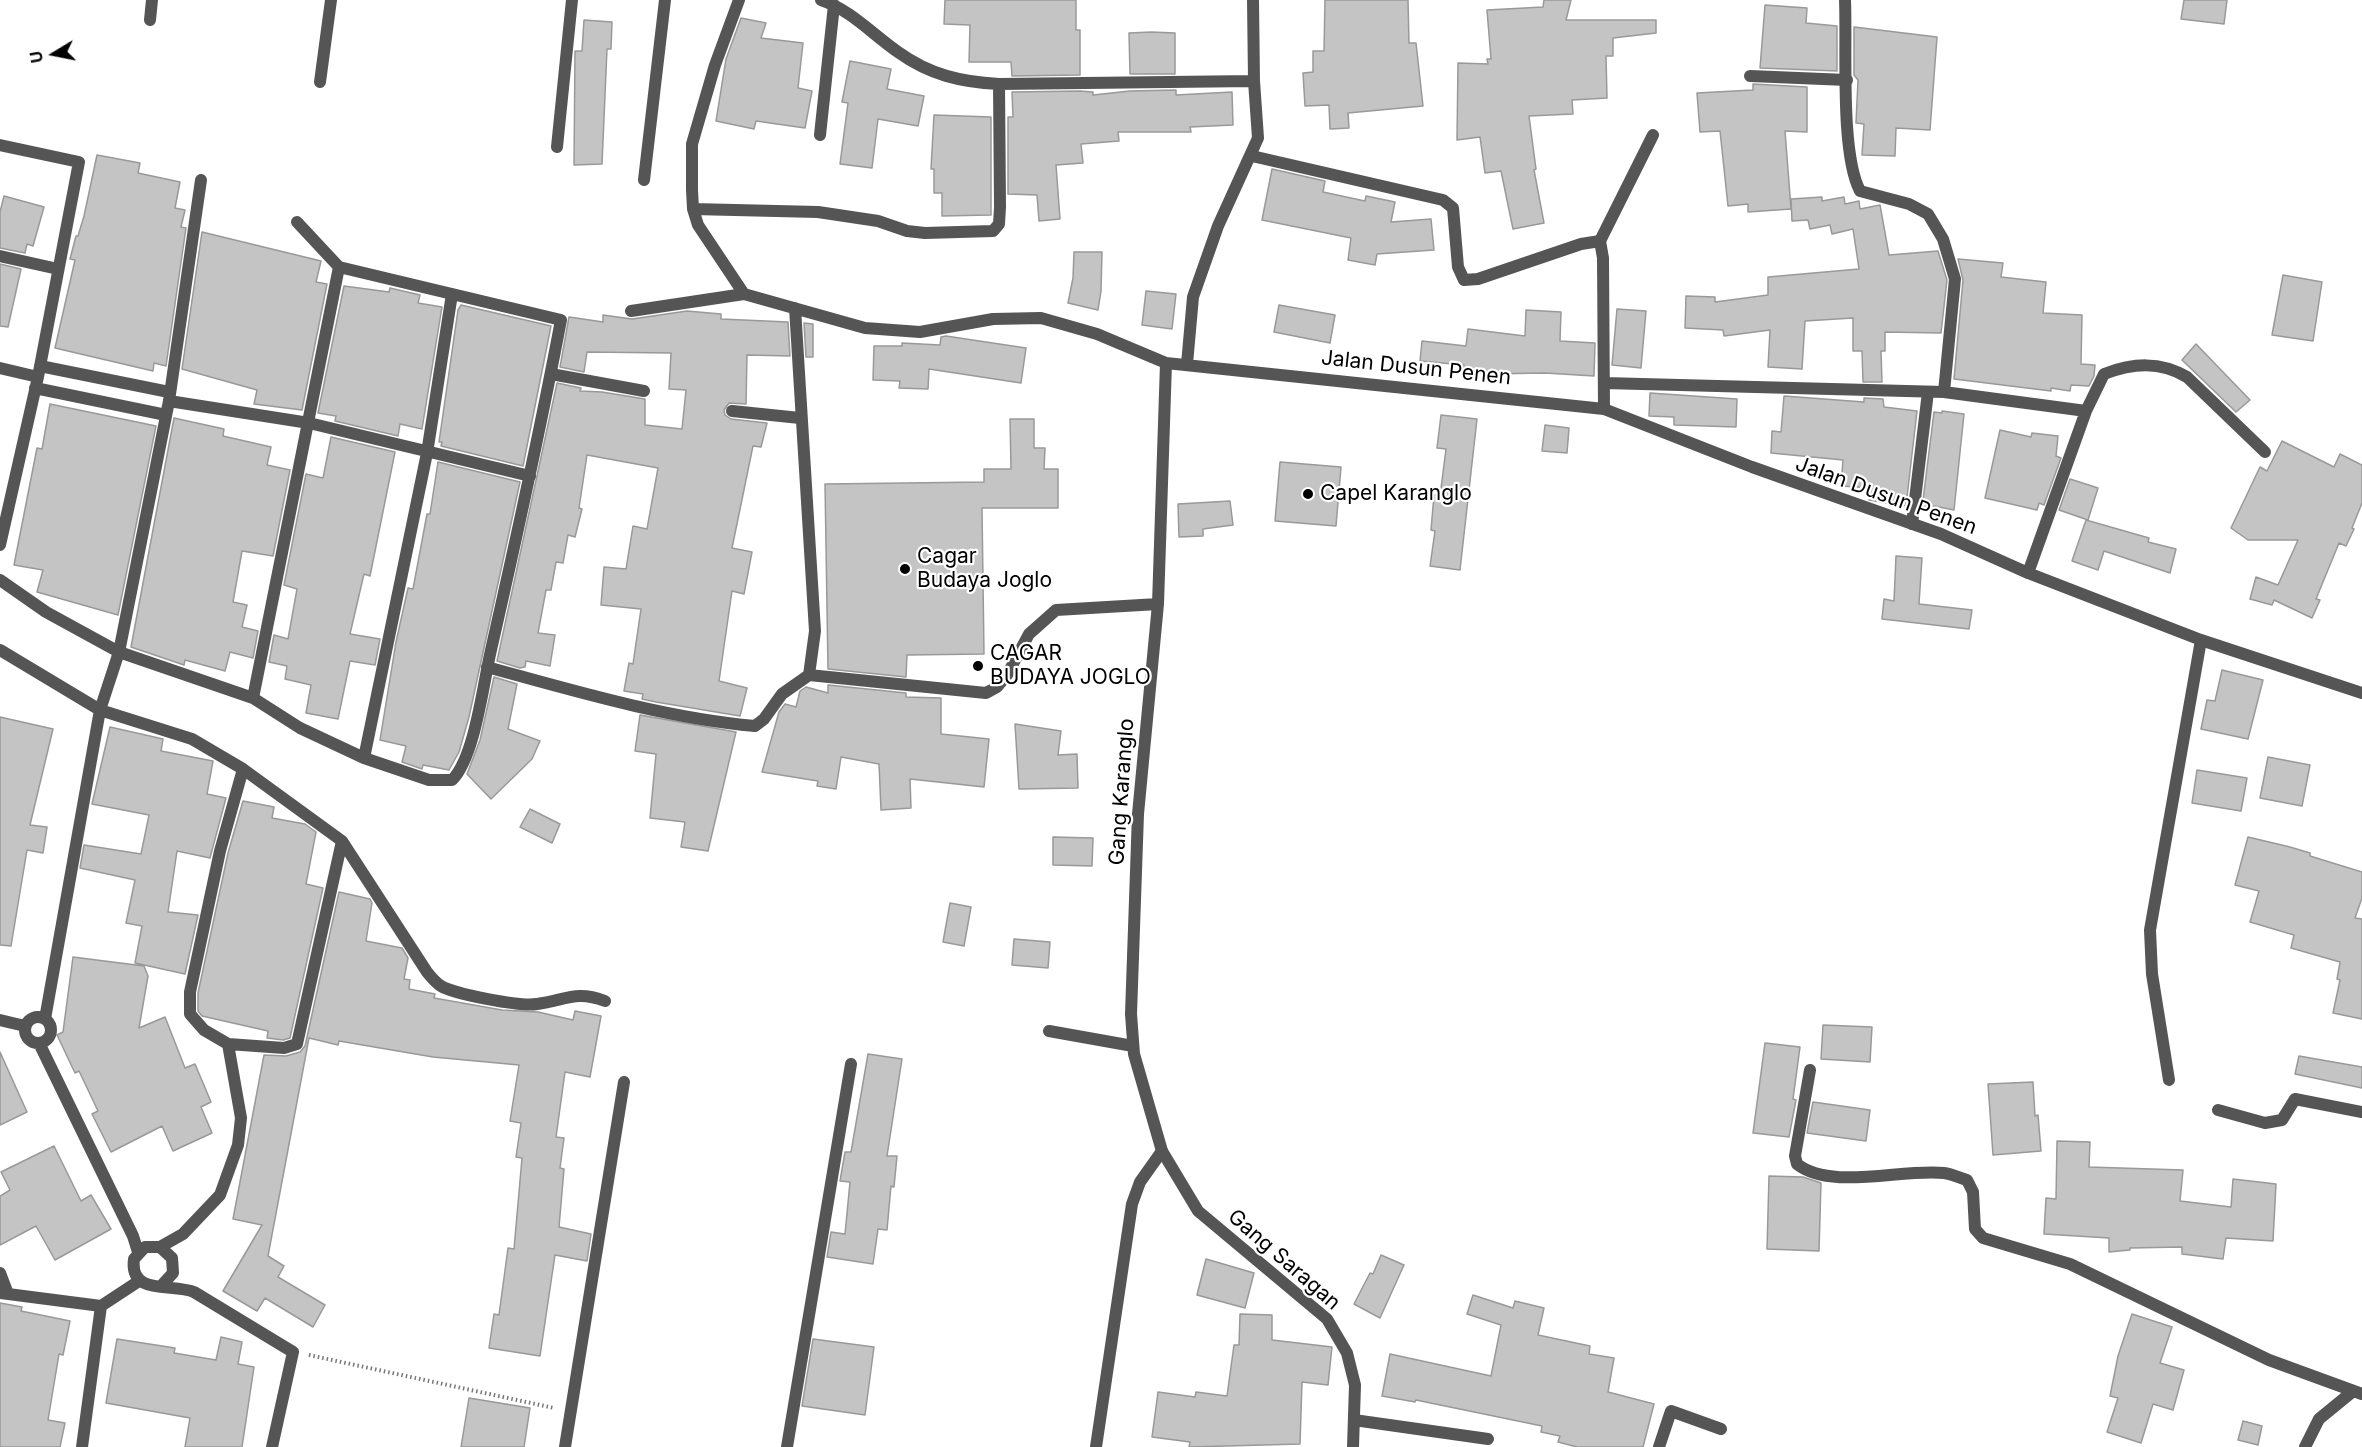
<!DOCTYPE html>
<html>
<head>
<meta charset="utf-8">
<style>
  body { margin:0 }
  #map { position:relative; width:2362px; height:1447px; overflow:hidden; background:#fff; font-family:Inter,sans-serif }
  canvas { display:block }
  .north { position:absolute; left:24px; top:24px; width:60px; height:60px; -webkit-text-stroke:4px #fff; paint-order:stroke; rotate:260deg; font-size:16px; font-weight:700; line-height:24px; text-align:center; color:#000 }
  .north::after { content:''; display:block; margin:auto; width:21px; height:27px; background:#000; clip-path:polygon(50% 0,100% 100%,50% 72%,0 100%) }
</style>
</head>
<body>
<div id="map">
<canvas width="2362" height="1447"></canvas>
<div class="north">U</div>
</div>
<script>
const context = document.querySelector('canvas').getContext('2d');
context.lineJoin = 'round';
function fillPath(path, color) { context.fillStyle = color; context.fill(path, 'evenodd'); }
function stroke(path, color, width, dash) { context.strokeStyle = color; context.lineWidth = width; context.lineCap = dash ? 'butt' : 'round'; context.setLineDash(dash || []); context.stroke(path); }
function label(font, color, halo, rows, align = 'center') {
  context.font = font + ' Inter,sans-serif'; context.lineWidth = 4.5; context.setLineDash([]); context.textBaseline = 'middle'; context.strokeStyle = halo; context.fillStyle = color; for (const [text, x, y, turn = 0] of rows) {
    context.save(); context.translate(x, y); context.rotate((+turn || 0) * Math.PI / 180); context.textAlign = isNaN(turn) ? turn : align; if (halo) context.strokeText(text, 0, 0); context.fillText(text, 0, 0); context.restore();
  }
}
const building = new Path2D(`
  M945 0H1076V30H1080V75L1012 76 1011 62H969L970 25 944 24Z
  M1325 0H1408L1409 43H1416L1423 106 1348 113 1349 128 1330 129 1329 105 1305 106 1303 73 1313 72V51H1324Z
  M1544 0H1571L1566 20H1656V33L1613 38V56H1606L1607 98 1572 100 1573 114 1529 116 1536 169 1534 170 1544 223 1513 229 1501 171 1485 173 1480 137 1457 140 1458 63 1488 64 1487 59H1491L1487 10 1543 7Z
  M2184 0H2227L2224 24 2181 19Z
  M1765 5 1807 8 1806 23 1837 26V71L1760 68Z
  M741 18 766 23 761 38 803 43 798 88 812 91 805 128 756 121 754 129 716 121 726 59Z
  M584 20 612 22 611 49H607L602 164 574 165 575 51H582Z
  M1854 27 1937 37 1930 130 1896 128 1895 156 1862 155 1864 124 1856 123 1858 80 1854 75Z
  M1151 32 1175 33V74H1130L1129 33Z
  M850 61 891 69 887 89 924 96 918 126 878 119 872 168 840 164 848 103 842 102Z
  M1753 84 1807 87V132L1785 131 1791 209 1748 212V204L1728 206 1720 131 1700 132 1697 93 1753 90Z
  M1176 90V95L1232 92 1233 125 1190 127 1191 132H1118L1119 141 1081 144 1083 163 1056 165 1060 219 1039 221 1037 195 1008 194V117H1013L1012 92 1080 91 1093 92V95L1130 91Z
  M934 115 991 117V215L942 216V193H934V169H931Z
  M97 155 140 163 138 173 180 182 175 208 185 210 181 227 186 228 166 366 154 363 153 371 55 348 75 260 70 259 76 236H78L84 216Z
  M1272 169 1325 181 1323 192 1365 201 1366 196 1395 202 1391 222 1431 219 1434 250 1377 254 1375 265 1348 260 1351 238 1262 220Z
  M4 196 44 207 33 246 27 244 25 253 0 248V212Z
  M1822 197V201L1844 197 1845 204 1859 201 1860 209 1880 205 1889 255 1938 251 1947 280 1941 333 1885 332V351H1881L1882 382H1863L1862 351H1853V318L1805 321 1802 369 1768 367 1770 330 1724 336 1723 330 1685 328 1686 296 1715 297V302L1768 295V277L1859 269 1853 229 1832 234 1830 225 1810 229 1808 220 1792 221 1791 199Z
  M202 232 321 261 316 282 327 284 302 410 254 404 257 390 182 369Z
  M1074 252H1102L1101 291 1098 310 1068 303 1073 278Z
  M1958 259 2003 263 2001 277 2046 282 2043 313 2082 315 2081 364 2095 365 2094 376 2089 386 2071 385 2070 391 2051 388V391L1954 379 1963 280Z
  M0 264 21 269 8 327 0 326Z
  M2283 275 2322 282 2313 341 2272 335Z
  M344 286 389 292 390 288 420 295 418 303 442 307 422 429 400 424 398 436 335 421 336 416 318 413Z
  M1146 291 1176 294 1172 329 1142 325Z
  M461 305 551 326 523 466 441 446 442 442H439L458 310Z
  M1279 305 1335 315 1330 343 1274 332Z
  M1617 309 1646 311 1641 368 1612 365Z
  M1526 310 1561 312 1560 341 1595 343 1594 376 1545 373 1488 374 1463 371 1464 365 1420 361 1422 341 1466 346 1468 329 1525 336Z
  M687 311 721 314V319L788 322 790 356 747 355 746 404 729 403 724 410 725 415 731 419 767 423 761 447 753 446 732 548 752 552 744 594 732 591 719 681 747 688 740 716 656 702 642 699 643 694 624 691 629 663 633 664 641 609 601 605 604 567 626 569 633 526 647 529 658 468 587 455 579 508 582 509 575 537 568 535 563 563 556 562 551 590H546L538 633 555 635 550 666 526 661 525 667 520 668 497 661 557 383 581 388 580 391 602 392 645 399V425L682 429 686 390 669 389 671 353 587 352 584 372 560 367 569 317 603 322V315L632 319Z
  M804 323 813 324V357H806Z
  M946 336 1026 348 1021 383 929 369 928 389 899 388 900 381 873 380 874 346H902V343L940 345 941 337Z
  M2196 344 2250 400 2236 412 2182 360Z
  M1650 393 1737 399 1736 427 1674 425V417L1649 416Z
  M1784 396 1864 402V398L1883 399 1884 407 1917 411 1906 506 1869 500 1871 488 1841 486 1843 460 1771 453 1772 431 1781 432Z
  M50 404 156 426 118 615 37 592 43 570 14 565 37 448 42 449Z
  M1942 411 1964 414 1954 510 1934 506 1933 510 1922 508 1934 412 1942 413Z
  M1441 415 1477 419 1460 570 1430 566 1435 531 1431 530 1434 495 1440 496 1446 449 1437 448Z
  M174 418 224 429 223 436 271 447 267 465 290 470 273 556 242 551 233 602 247 605 242 627 258 631 253 658 230 652 225 671 185 660 184 665 131 647Z
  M1010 419H1034V448H1045L1044 469H1058V508H982L984 654 907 655 906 677 828 669 825 484 984 482V469H1011Z
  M1545 425 1569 428 1567 453 1542 451Z
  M2000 430 2031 437 2032 433 2058 436 2056 456 2061 458 2044 505 2039 503 2037 510 1985 498Z
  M331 437 395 452 370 576 364 574 350 634 380 639 375 665 350 661 338 719 306 713 311 685 285 679 287 666 269 662 274 635 288 639 297 589 284 585 306 474 323 478Z
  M2282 441 2334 467 2340 454 2362 465V503L2352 528 2354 529 2346 546 2339 543 2316 599 2320 600 2312 618 2274 600 2272 605 2250 599 2256 577 2278 585 2298 540H2248L2231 528 2260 467 2267 471Z
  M438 462 520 482 469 717 459 752 449 770 423 765 422 769 402 762 406 746 380 740 396 642 408 588 413 589 427 514H430Z
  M1280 462 1341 467 1336 526 1275 521Z
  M2070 479 2098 488 2088 520 2059 510Z
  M1230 501 1233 525 1203 529V536L1179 537 1178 504Z
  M2086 520 2149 538 2148 542 2176 549 2170 573 2104 551 2098 570 2072 561Z
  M1896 556 1922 558 1919 604 1972 610 1969 629 1882 619 1884 599 1894 601Z
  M2222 670 2263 680 2248 739 2201 729 2207 700 2215 701Z
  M494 677 517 684 508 729 540 741 532 759 491 799 467 774 480 740Z
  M828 685 906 693V697L941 698V734L989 739 984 787 910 779 911 808 881 810 879 764 841 757 836 789 817 786 818 781 762 772 779 712 785 704 796 707 800 691 806 687 828 693Z
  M640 715 736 732 708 851 681 847 685 822 650 818 656 754 635 751Z
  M0 717 53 729 30 825 47 827 43 853 27 850 11 946 0 945Z
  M1015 724 1061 731 1058 755 1077 754 1078 788 1019 789Z
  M110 727 163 739 161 751 213 761 207 794 226 798 210 858 177 851 168 912 198 915 185 974 135 963 142 926 126 923 135 880 80 868 84 845 141 854 149 815 92 804Z
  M2268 757 2310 765 2302 806 2260 798Z
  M2197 770 2247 778 2241 811 2192 803Z
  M243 801 274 807 272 818 305 824 316 832 306 884 323 888 290 1038 283 1040 267 1038 268 1031 202 1016 198 1011V993L228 853Z
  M530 809 560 824 552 843 520 827Z
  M1053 837 1093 838 1092 866 1053 865Z
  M2248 837 2290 847 2310 853V856L2362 872V898L2355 918 2362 919V1019L2333 1013 2340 980 2337 979 2340 962 2291 948 2294 935 2250 922 2259 891 2235 885Z
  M339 892 370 899 372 903 366 941 402 948 408 958 404 979 410 980 409 989 435 994 434 998 502 1010 538 1012 573 1020 575 1011 601 1016 590 1077 565 1072 556 1137 564 1138 560 1168 564 1169 559 1227 591 1234 587 1261 555 1255 540 1356 489 1348 494 1314 499 1315 508 1248 514 1249 522 1158 516 1157 521 1123 510 1121 519 1065 433 1057 339 1041 338 1045 309 1038 268 1256 284 1266 278 1277 325 1305 313 1327 265 1298 257 1311 223 1291 262 1225 233 1219 264 1055 286 1056 300 1052 305 1046Z
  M950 903 971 907 964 946 943 942Z
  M1014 939 1050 942 1048 968 1012 965Z
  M73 957 144 966 148 976 139 1028 165 1017 185 1068 195 1064 211 1102 201 1107 212 1133 173 1151 162 1126 111 1152 92 1114 98 1111 79 1071 75 1073 57 1035 63 1032Z
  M1823 1025 1872 1027 1870 1062 1821 1059Z
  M1765 1043 1800 1047 1793 1099 1796 1100 1789 1137 1753 1133Z
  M0 1052 27 1112 0 1125Z
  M868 1054 902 1059 887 1156H897L894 1187 891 1186 887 1230 878 1229 873 1264 827 1257 831 1232 845 1234 850 1182 840 1181 845 1152H851Z
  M2299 1056 2362 1067V1088L2295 1074Z
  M2033 1082 2035 1116 2038 1115 2041 1151 1993 1155 1988 1084Z
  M1813 1102 1870 1110 1866 1141 1807 1133Z
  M2057 1141 2090 1142 2089 1167 2183 1170 2180 1201 2231 1207 2233 1179 2276 1184 2273 1241 2226 1238 2223 1259 2182 1254V1247L2130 1248V1250L2109 1252V1238L2044 1234 2046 1198 2056 1199Z
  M54 1146 81 1201 91 1195 111 1229 55 1260 36 1226 0 1245V1196L10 1190 1 1172Z
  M1769 1176 1803 1177 1821 1183 1819 1251 1767 1249Z
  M1381 1255 1404 1265 1380 1318 1354 1304 1370 1273 1373 1274Z
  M1206 1259 1254 1273 1245 1308 1197 1295Z
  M1473 1295 1513 1308 1515 1301 1544 1308 1538 1335 1590 1346 1589 1354 1614 1358 1608 1392 1654 1404 1643 1447H1577L1558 1442 1560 1436 1541 1432 1542 1426 1416 1400 1415 1402 1382 1396 1390 1354 1491 1376 1501 1325 1467 1314Z
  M0 1303 22 1307 21 1311 70 1321 63 1355 59 1354 48 1420 65 1423 60 1447H0Z
  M1240 1314 1272 1315V1340L1332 1347 1328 1385 1302 1382 1300 1444 1189 1447 1190 1442 1152 1437 1158 1392 1195 1397 1196 1392 1227 1396 1234 1345H1239Z
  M2132 1314 2172 1327 2160 1363 2184 1370 2173 1410 2153 1404 2141 1443 2107 1432 2118 1398 2110 1396 2118 1356Z
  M221 1337 242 1342 238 1364 254 1367 242 1447H185L190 1418 106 1403 117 1339 175 1348 174 1353 216 1360Z
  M813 1339 874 1347 865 1415 802 1406Z
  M469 1398 530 1408 524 1447H461Z
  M2243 1421 2262 1426 2258 1445 2238 1440Z`);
fillPath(building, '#c4c4c4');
stroke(building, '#999', 1.5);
stroke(new Path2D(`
  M309 1355 554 1408`), '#777', 4, [1.5, 3]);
stroke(new Path2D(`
  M1750 76 1847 80
  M820 135 834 5
  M1600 241 1653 135
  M551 374 644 391
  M732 411 800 418
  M1912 524 1928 392
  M1049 1031 1133 1046
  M1096 1447 1132 1204 1140 1182 1162 1151`), '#555', 12);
stroke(new Path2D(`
  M739 0 715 65 692 144V190L693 209 698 225 744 294 865 328 920 332 993 319 1041 318 1097 334 1166 363 1604 409 1752 467 1941 534 2028 573 2201 640 2362 693
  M821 0C851 10 872 34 898 52 930 75 961 82 999 84L1254 81 1253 0
  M1845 0C1847 47 1840 153 1860 191L1909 204 1928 214 1943 239 1955 279 1944 392
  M150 20 152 0
  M320 82 331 0
  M0 145 79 162 38 377 0 545
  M557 147 572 0
  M1252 156 1443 200 1453 208 1458 267 1464 280 1478 279 1581 244 1600 241 1603 258 1604 409
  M644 180 665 0
  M693 209 818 212 878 221 907 231 925 233 993 231 999 224 1000 207 999 84
  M0 256 58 269
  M795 308 815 631 809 675
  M631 311 744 294
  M1166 363 1158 604 1138 814 1131 1014 1134 1054 1162 1151 1198 1211 1327 1319 1347 1353 1355 1385 1353 1447
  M1187 364 1193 297 1218 226 1258 138 1254 81
  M40 366 169 392
  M0 368 38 377
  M1604 383 1944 392 2086 411
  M35 388 166 415
  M169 401 309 423 530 476
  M2028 573 2086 411 2104 374C2133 363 2160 361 2187 377L2265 452
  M0 580 46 612 119 652 253 698 300 728 364 758 429 780H452C475 757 483 684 491 650 516 540 540 431 561 320L339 267
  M0 650 100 710 192 739 243 769 342 841 427 972C431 977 436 983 441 986 454 994 521 1007 537 1004 566 1000 576 990 605 1001
  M487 667C575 691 665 718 755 726L764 719 782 694 809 675 986 693 997 687 1007 675 1029 634 1056 610 1158 604
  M253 698 339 267 297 222
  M364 758 427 453 452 294
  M25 1030a13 13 0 1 1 26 0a13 13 0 1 1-26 0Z
  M45 1019 100 710 119 652 169 401 201 180
  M0 1020 25 1026
  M39 1043 133 1236 138 1252
  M228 1044 284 1048 297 1044 342 841
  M1810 1070 1795 1156 1797 1164C1831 1191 1903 1168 1944 1173 1952 1174 1960 1178 1967 1180L1973 1192 1975 1229 1983 1238 2070 1264 2269 1360 2362 1394
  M2169 1080 2152 974 2150 930 2201 640
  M2218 1110 2265 1123 2282 1120 2295 1099 2362 1112
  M160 1247 183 1234 220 1195 238 1145 241 1118 228 1044 204 1030 190 1014V992L220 851 243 769
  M0 1273 8 1294
  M162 1285 173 1273 172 1258 160 1247H145L134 1259C129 1296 172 1283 194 1292L293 1352 272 1447
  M0 1293 101 1306 139 1281
  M1354 1420 1488 1439
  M82 1447 101 1306
  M565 1447 624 1082
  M787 1447 851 1064
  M1659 1447 1671 1411 1721 1429
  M2305 1447 2319 1419 2352 1392`), '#555', 12);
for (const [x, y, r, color] of [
  [1308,494,6,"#000"],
  [905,569,6,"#000"],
  [978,666,6,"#000"]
]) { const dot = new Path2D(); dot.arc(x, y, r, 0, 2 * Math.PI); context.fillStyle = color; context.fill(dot); stroke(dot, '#fff', 2); }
label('21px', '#000', '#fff', [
  ["Jalan Dusun Penen",1416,368,6],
  ["Jalan Dusun Penen",1886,496,20],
  ["Gang Karanglo",1122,792,-86],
  ["Gang Saragan",1284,1260,41]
]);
label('21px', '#000', '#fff', [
  ["Capel Karanglo",1320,494],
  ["Cagar",917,557],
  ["Budaya Joglo",917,581],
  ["CAGAR",990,654],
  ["BUDAYA JOGLO",990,678]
], 'left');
</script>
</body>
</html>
